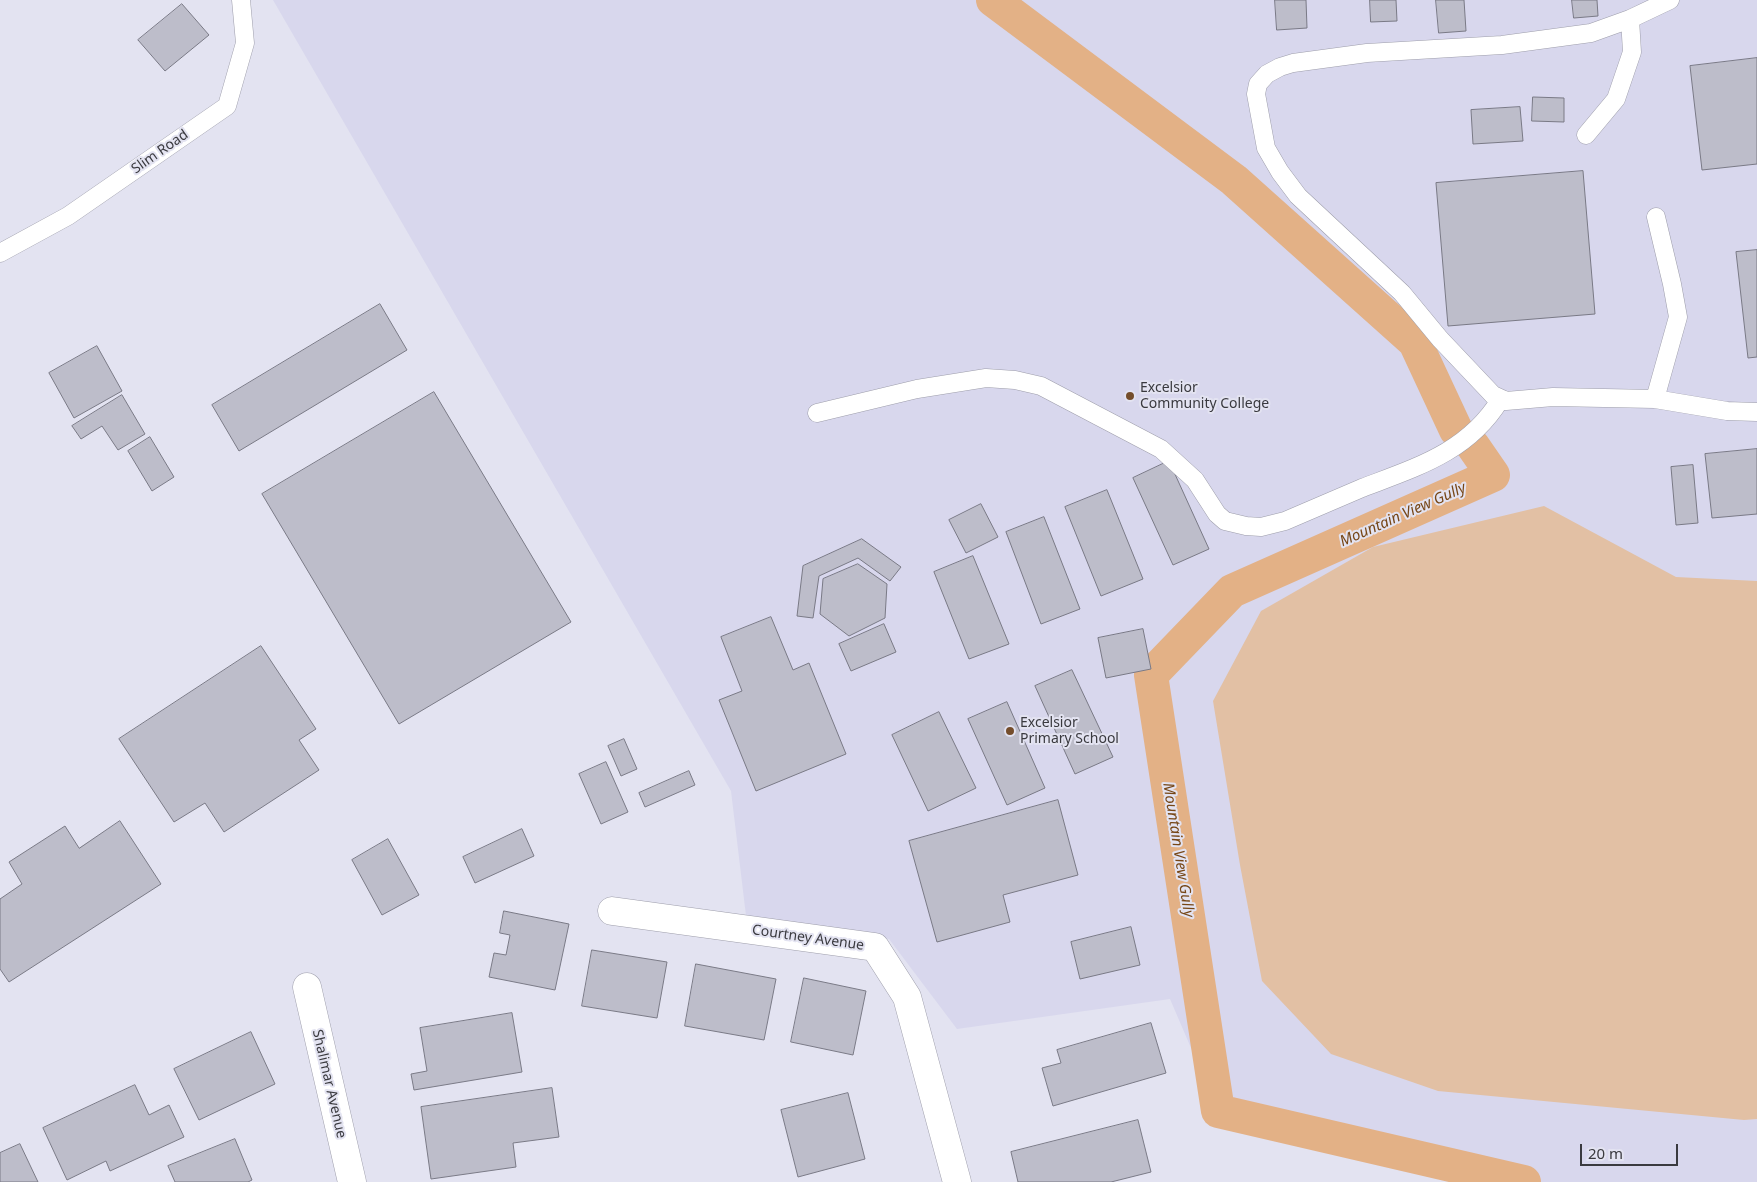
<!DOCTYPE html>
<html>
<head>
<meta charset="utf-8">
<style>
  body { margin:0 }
  #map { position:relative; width:1757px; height:1182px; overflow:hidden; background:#e3e3f1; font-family:"Noto Sans",sans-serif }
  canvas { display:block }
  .scale { position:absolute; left:1580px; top:1144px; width:98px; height:22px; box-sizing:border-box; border:2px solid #3a3a3f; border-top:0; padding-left:6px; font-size:15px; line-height:18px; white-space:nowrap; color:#3a3a3f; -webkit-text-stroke:4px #e3e3f1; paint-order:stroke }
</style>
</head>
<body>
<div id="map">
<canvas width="1757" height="1182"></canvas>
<div class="scale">20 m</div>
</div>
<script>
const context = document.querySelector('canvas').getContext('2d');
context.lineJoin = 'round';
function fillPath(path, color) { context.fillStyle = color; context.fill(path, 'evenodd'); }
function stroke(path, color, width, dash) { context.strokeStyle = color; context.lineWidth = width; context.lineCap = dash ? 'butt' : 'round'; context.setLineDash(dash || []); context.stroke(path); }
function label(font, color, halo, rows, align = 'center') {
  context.font = font + ' "Noto Sans",sans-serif'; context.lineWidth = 4; context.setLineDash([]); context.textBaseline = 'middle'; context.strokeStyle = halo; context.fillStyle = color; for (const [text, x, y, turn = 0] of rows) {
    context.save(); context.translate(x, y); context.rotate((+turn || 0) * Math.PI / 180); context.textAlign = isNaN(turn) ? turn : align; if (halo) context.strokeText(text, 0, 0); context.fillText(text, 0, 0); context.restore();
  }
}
fillPath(new Path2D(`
  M273 0H1757V1182H1524L1218 1111 1170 999 957 1029 889 939 747 924 731 791Z`), '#d8d7ed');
fillPath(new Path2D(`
  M1544 506 1676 577 1757 581V1119L1744 1120 1438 1091 1331 1054 1262 981 1240 865 1213 701 1261 611 1373 547Z`), '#e2c0a4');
stroke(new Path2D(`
  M993 0 1234 180 1415 342 1456 430
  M1473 446 1493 475 1232 591 1151 675 1218 1111 1524 1182`), '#e3b186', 34);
const building = new Path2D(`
  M1275 0H1306L1307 28 1277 30Z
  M1370 0H1396L1397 21 1371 22Z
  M1436 0H1464L1466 31 1439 33Z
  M1572 0H1597L1598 16 1574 18Z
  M182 4 209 35 165 71 138 40Z
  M1757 58V164L1702 170 1690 66Z
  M1533 97 1564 98V122L1532 121Z
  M1520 107 1523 141 1473 144 1471 110Z
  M1583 171 1595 314 1448 326 1436 183Z
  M1757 250V357L1748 358 1736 252Z
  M380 304 407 350 239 451 212 405Z
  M97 346 122 391 74 418 49 373Z
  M434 392 571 622 399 724 262 494Z
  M122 395 145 434 118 450 102 426 81 439 72 426Z
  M150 437 174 477 152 491 128 451Z
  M1757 449V514L1712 518 1705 454Z
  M1169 461 1209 549 1173 565 1133 478Z
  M1693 465 1698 523 1676 525 1671 467Z
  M1107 490 1143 579 1101 596 1065 507Z
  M981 504 998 537 966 553 949 520Z
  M1044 517 1080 609 1041 624 1006 532Z
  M862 539 901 567 890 581 858 558 819 576 813 618 797 616 803 566Z
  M973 556 1009 644 969 659 934 572Z
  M858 564 887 584 885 618 849 636 820 614 823 579Z
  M771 617 793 670 809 663 846 754 756 791 719 700 742 691 721 637Z
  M884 624 896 652 851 671 839 644Z
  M1143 629 1151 669 1106 678 1098 638Z
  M261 646 316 729 299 740 319 770 224 832 205 803 174 822 119 739Z
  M1072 670 1113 757 1075 774 1035 686Z
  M1007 702 1045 788 1007 805 968 719Z
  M939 712 976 788 928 811 892 735Z
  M624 739 637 769 621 776 608 746Z
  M606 762 628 812 601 824 579 774Z
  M689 771 695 785 645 807 639 793Z
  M1058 800 1078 875 1003 895 1010 922 937 942 909 841Z
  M120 821 161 884 9 982 0 969V899L22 884 9 862 65 826 79 848Z
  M522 829 534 856 475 883 463 857Z
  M388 839 419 895 382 915 352 860Z
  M504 911 569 924 555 990 489 977 494 953 506 955 510 935 500 933Z
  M1131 927 1140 965 1080 979 1071 942Z
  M592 950 667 962 657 1018 582 1006Z
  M696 964 776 979 764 1040 685 1026Z
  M804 978 866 991 853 1055 791 1042Z
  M512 1013 522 1072 414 1090 411 1074 427 1071 420 1028Z
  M1151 1023 1166 1073 1053 1106 1042 1068 1061 1063 1057 1050Z
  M251 1032 275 1084 199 1120 174 1069Z
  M135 1085 149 1115 169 1105 184 1137 110 1171 106 1161 67 1180 43 1128Z
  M552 1088 559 1137 513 1143 516 1167 431 1179 421 1107Z
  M848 1093 865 1159 798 1177 781 1110Z
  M1138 1120 1151 1172 1111 1182H1018L1011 1152Z
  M235 1139 252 1180 248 1182H175L168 1166Z
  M20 1144 38 1182H0V1153Z`);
fillPath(building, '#bdbdca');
stroke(building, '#7a7a86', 1);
const lane = new Path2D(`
  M1670 0 1630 19 1591 33 1502 45 1367 53 1293 63 1280 67 1267 74 1258 84 1256 94 1266 148 1280 172 1298 196 1402 293 1440 339 1493 395 1506 401 1553 397 1655 399 1727 411 1757 412
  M1586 135 1616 99 1632 52 1630 19
  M0 253 68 216 227 106 245 43 241 0
  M1655 399 1678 317 1672 284 1656 217
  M817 413 917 389 986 378 1015 380 1041 386 1161 449 1195 480 1217 514 1225 521 1246 526 1261 527 1285 521C1311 510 1336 499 1362 488 1417 467 1468 452 1500 400`);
const street = new Path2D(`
  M612 911 875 947 907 997 957 1182
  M307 987 352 1182`);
stroke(lane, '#9e9eab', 19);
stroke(street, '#9e9eab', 29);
stroke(lane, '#fff', 18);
stroke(street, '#fff', 28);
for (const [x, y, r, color] of [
  [1130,396,5,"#744d2b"],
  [1010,731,5,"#744d2b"]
]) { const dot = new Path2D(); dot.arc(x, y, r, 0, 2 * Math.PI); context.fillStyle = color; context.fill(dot); stroke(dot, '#e3e3f1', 2); }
label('14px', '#3a3a3f', '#e3e3f1', [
  ["Slim Road",160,152,-35],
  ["Courtney Avenue",808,938,8],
  ["Shalimar Avenue",329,1084,77]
]);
label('14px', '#3a3a3f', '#e3e3f1', [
  ["Excelsior",1140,388],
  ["Community College",1140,404],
  ["Excelsior",1020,723],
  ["Primary School",1020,739]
], 'left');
label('italic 15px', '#764616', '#e3e3f1', [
  ["Mountain View Gully",1403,515,-24],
  ["Mountain View Gully",1178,850,81]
]);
</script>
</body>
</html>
